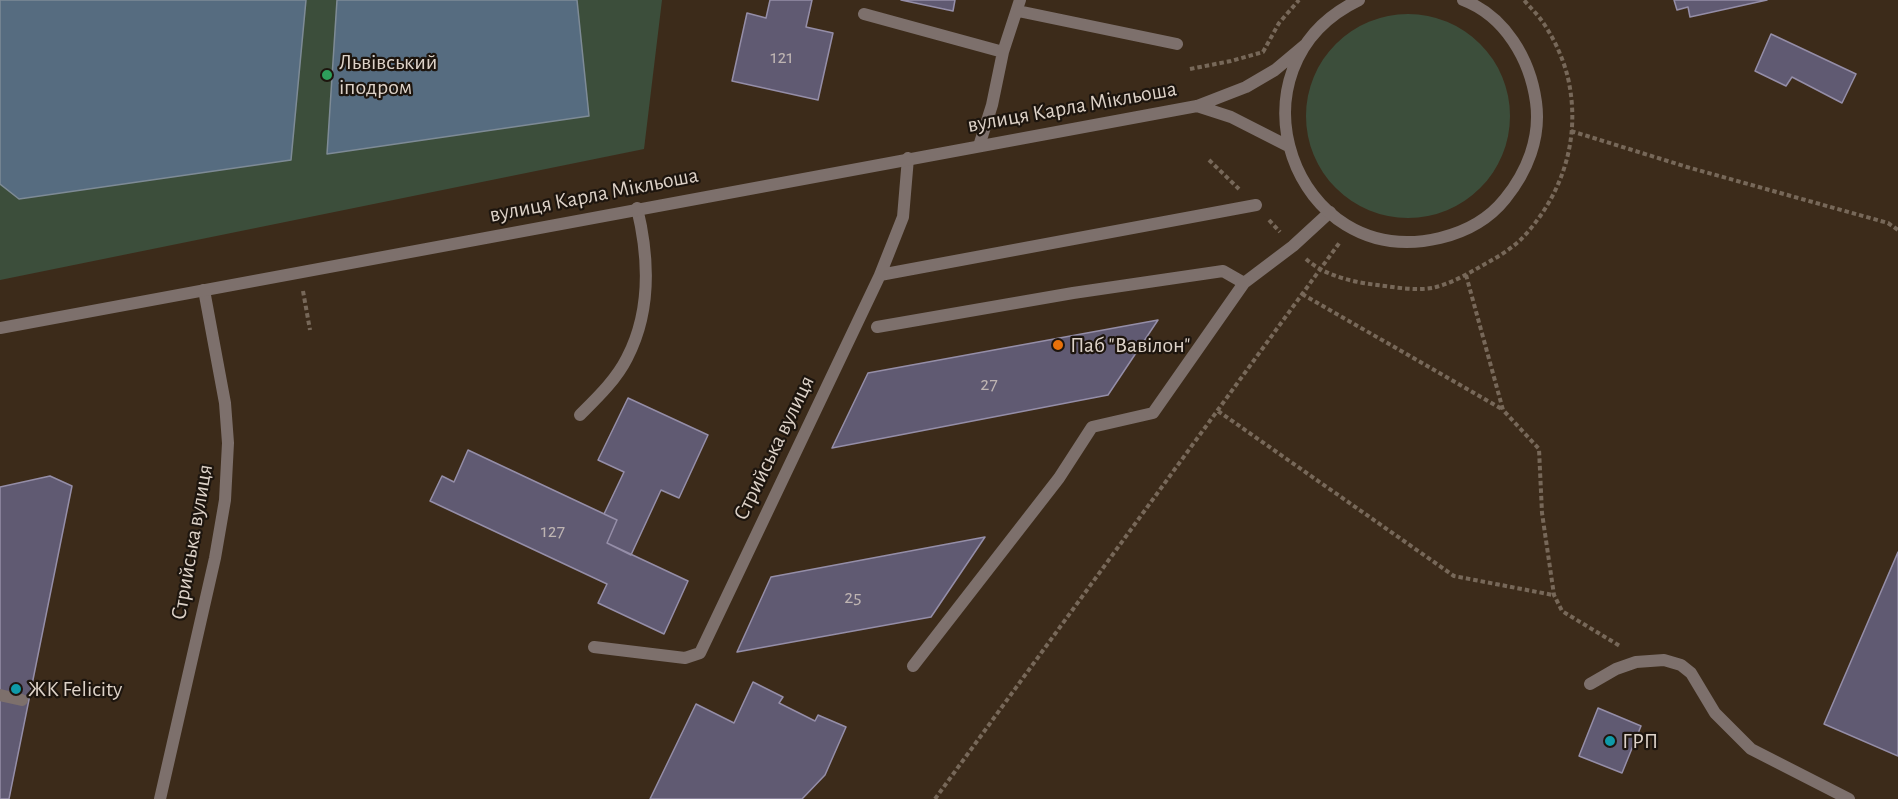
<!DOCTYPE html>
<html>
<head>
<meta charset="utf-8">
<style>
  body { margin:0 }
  canvas { display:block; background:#3c2b1a }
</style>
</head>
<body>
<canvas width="1898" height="799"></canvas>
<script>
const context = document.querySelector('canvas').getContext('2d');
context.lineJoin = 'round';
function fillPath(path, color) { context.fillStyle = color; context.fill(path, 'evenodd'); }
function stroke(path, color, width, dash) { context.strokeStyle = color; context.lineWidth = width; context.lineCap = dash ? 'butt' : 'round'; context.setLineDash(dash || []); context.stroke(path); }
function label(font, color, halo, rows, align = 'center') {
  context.font = font + ' "Alegreya Sans",sans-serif'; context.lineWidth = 4.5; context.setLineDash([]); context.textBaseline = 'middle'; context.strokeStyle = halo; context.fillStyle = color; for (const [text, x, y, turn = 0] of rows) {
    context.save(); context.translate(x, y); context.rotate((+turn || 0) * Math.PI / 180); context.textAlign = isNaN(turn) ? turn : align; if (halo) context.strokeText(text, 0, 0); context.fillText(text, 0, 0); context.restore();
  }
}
fillPath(new Path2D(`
  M0 0H662L644 149 0 280Z
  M1306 116a102 102 0 1 1 204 0a102 102 0 1 1-204 0Z`), '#3c4e3b');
const water = new Path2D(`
  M0 0H306L291 160 19 199 0 184Z
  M337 0H577L589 116 327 154Z`);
fillPath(water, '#566c80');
stroke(water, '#7e8b96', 1.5);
const building = new Path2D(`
  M770 0H812L806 27 833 33 818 100 732 81 747 13 766 18Z
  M901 0H955L953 11Z
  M1674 0H1767L1690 17 1688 7 1677 10Z
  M1771 34 1856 74 1842 103 1792 77 1786 86 1755 71Z
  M1158 320 1108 395 832 448 868 373Z
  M628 398 708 435 679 498 661 490 631 555 607 543 617 520 604 514 624 472 598 460Z
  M468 450 617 520 607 543 688 581 664 634 598 603 607 584 430 501 442 476 454 482Z
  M50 476 72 486 9 799H0V487Z
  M985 537 931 617 737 652 771 577Z
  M1898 552V756L1824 724Z
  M753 682 783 697 779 703 815 721 818 715 846 727 825 775 802 799H650L696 704 734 723Z
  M1598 708 1641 726 1622 773 1579 756Z`);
fillPath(building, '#605a72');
stroke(building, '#958ea8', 1.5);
stroke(new Path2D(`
  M1190 69 1231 61 1263 52 1279 23 1299 0
  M1571 131 1687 167 1888 223 1898 230
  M1209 160 1239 189
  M1269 220 1280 232
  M1306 259C1325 276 1353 282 1377 285 1394 287 1415 291 1432 288 1447 285 1464 276 1478 268 1494 259 1513 249 1526 234 1564 191 1581 136 1568 78 1563 57 1552 34 1539 17 1534 11 1529 6 1524 0
  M1466 275 1503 410 1539 449 1542 513 1554 595 1562 611 1620 646
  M303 291 310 330
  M1302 294 1502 409
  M1218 411 1454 576 1553 595
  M935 799 1340 242`), '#776859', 4, [4.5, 3]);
stroke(new Path2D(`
  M1018 11 1177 44
  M864 14 1003 52
  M979 146 992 105 1003 52 1020 0
  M880 275 1256 205
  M877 327 1073 293 1223 271 1244 283
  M580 415C597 398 616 380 627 358 651 312 649 257 637 208
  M594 647 685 658 700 653 880 275 903 217 908 158
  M913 666 1059 478 1092 427 1153 413 1244 283 1293 246 1330 212
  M1590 684 1616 669 1636 662 1664 660 1681 665 1691 673 1715 713 1751 749 1849 799
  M0 695 22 700
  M160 799 215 558 225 500 228 443 225 403 204 290`), '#7d706c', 12);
stroke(new Path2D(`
  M1359 0C1221 66 1293 273 1440 238 1465 232 1489 219 1505 199 1527 172 1541 138 1536 102 1530 59 1505 16 1463 0
  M1197 106 1231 117 1288 146
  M0 328 1197 106 1246 87 1275 70 1306 44`), '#7d706c', 12);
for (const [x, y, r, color] of [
  [327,75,6,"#2e9e5b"],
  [1058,345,6,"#e8710a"],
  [16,689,6,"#0f9aa8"],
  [1610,741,6,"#0f9aa8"]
]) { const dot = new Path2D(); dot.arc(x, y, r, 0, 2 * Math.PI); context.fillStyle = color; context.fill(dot); stroke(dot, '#1d150e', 2); }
label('20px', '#beb4b2', null, [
  ["121",782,57],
  ["27",989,384],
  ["127",553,531],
  ["25",853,597]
]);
label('22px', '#ddd2c8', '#1d150e', [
  ["Львівський",339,62],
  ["іподром",339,87],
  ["Паб \"Вавілон\"",1070,345],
  ["ЖК Felicity",28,689],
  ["ГРП",1622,741]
], 'left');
label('22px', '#ddd2c8', '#1d150e', [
  ["вулиця Карла Мікльоша",1072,107,-10],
  ["вулиця Карла Мікльоша",594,195,-11],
  ["Стрийська вулиця",774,448,-64],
  ["Стрийська вулиця",192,542,-80]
]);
</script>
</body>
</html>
